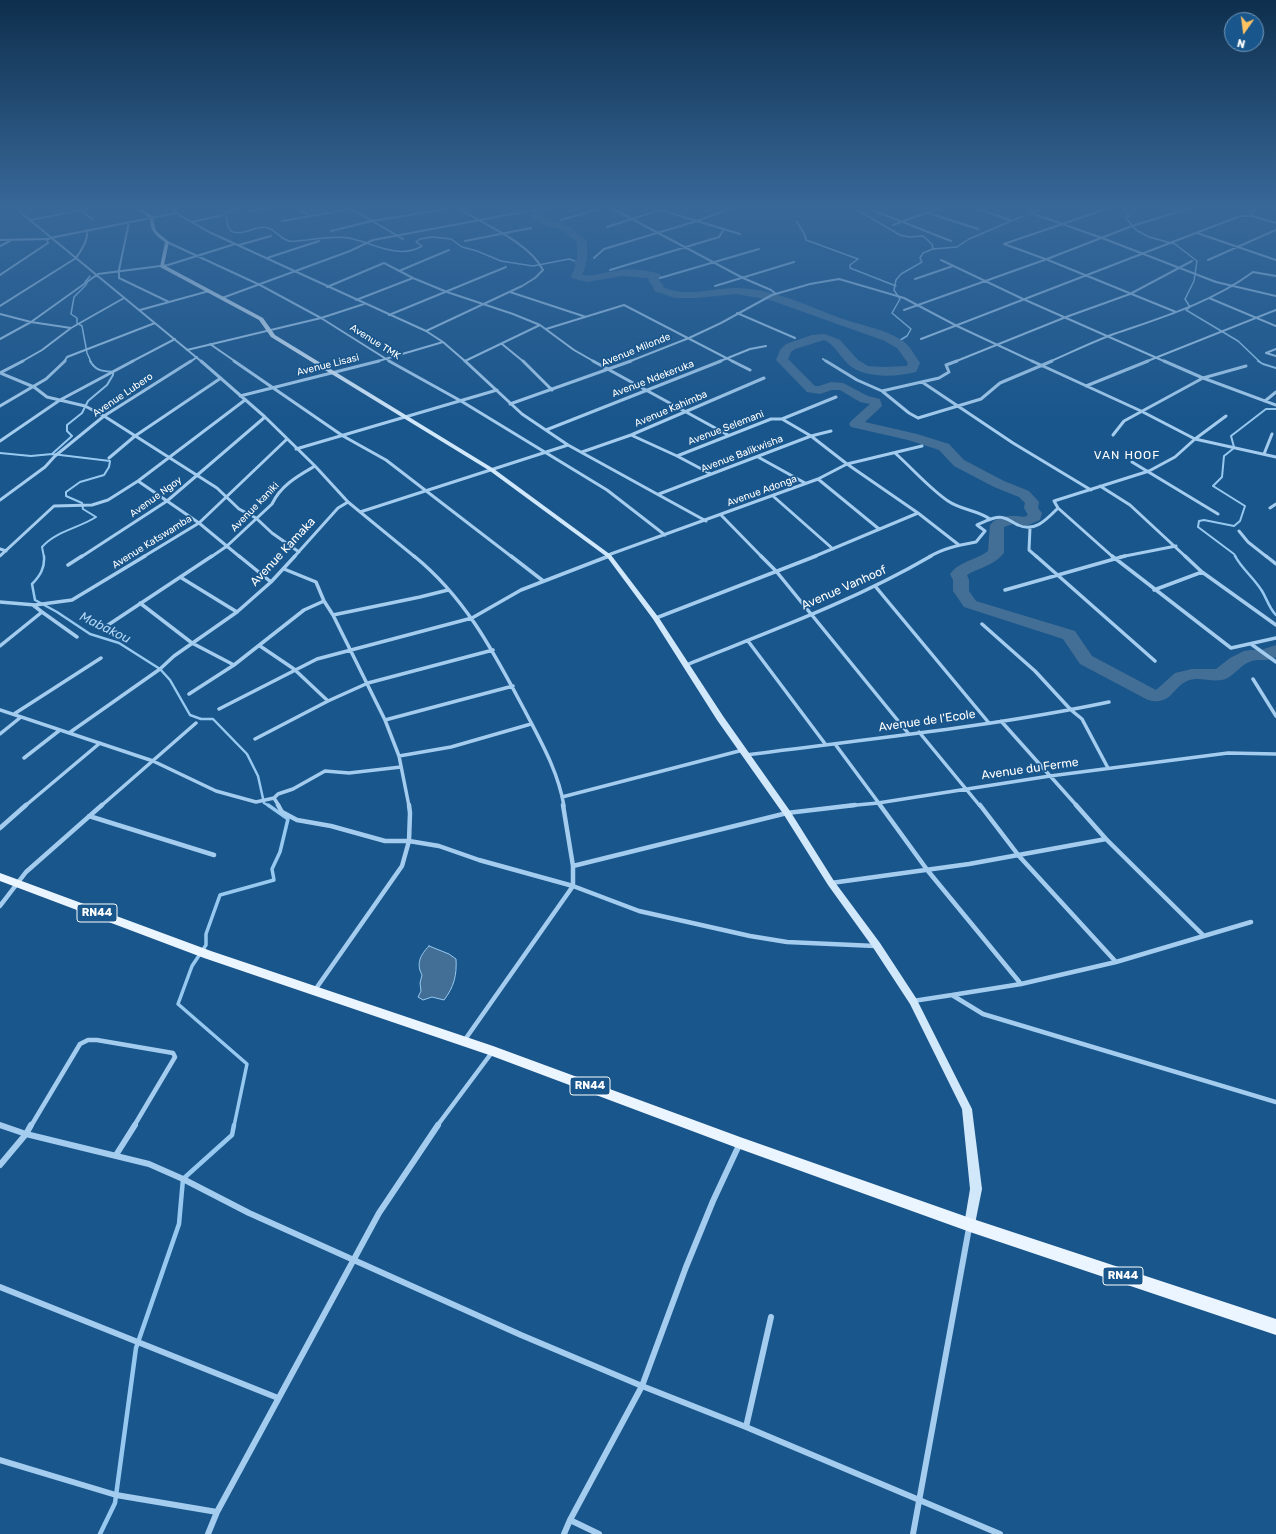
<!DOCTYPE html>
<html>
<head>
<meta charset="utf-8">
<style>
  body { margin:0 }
  #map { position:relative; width:1276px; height:1534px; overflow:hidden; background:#19568c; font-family:Rubik,sans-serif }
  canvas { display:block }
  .north { position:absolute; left:1224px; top:12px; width:40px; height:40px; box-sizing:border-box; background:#19568c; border:1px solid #759aba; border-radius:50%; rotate:194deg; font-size:11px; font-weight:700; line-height:16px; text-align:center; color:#fff }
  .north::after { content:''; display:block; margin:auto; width:14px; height:18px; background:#ffc361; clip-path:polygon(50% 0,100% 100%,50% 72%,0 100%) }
</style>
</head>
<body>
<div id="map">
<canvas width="1276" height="1534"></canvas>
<div class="north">N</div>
</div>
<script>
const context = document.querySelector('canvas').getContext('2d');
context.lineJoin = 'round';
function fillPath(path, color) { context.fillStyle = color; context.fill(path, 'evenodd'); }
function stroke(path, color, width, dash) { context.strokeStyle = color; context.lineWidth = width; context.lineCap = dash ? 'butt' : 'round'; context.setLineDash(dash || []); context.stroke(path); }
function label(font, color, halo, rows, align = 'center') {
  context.font = font + ' Rubik,sans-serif'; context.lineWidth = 3.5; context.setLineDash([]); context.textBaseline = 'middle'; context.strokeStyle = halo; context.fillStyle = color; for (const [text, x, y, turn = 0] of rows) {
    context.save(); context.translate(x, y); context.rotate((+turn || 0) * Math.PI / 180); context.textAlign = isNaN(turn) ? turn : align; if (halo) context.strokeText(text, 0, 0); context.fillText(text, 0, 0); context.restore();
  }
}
const water = new Path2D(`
  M429 946 449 954 456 959C457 975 454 987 444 1000L432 997 423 1000 418 997 421 991 420 983 422 975C416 964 420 955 429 946Z`);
fillPath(water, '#436f96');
stroke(water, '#97c9f0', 1);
stroke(new Path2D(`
  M237 209 226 213C227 219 226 229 233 232 246 236 256 224 268 228 276 230 280 239 289 241 294 242 301 240 307 240 321 238 335 236 349 238 373 243 399 260 422 246L416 242 420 239 432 237 451 239 462 247 477 251 501 261 533 266 569 259 578 262
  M860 209 859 211 900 235 909 237 923 236 932 244 933 249 923 253 920 258 922 262 901 274 896 280 894 290 900 299 892 313 911 329 907 336 897 342
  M1124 209 1129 216 1126 218 1136 230 1149 237 1175 244 1197 261 1194 281 1185 299 1190 307 1186 310 1238 341 1260 362
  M796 221 804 233 806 240 858 259 850 265V268L896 286
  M933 249 957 247 969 239 1023 216
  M90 276 85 282 87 283 86 285 74 297 71 314 77 318V323L82 326 87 353 91 362`), '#97c9f0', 1.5);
stroke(new Path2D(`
  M1258 361 1263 364 1276 368
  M1234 447 1231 436 1266 409H1276
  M1234 448 1224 456 1222 477 1213 486 1245 506 1240 521 1234 526 1204 520 1199 521 1198 527 1234 554 1236 557
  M0 453 31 456 52 454 110 461 109 467 104 475 80 482 66 492V496L82 503 83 509 96 517C79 528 56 531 42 547L44 557
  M52 454 72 436 67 431V425L82 413 88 401 107 385 113 375V372C102 371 96 371 90 361`), '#97c9f0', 2);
stroke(new Path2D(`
  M44 556C45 568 40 576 32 584L35 600 57 612 90 634 119 643 160 669 170 680 190 715 201 719H213L247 754 258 776 264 803 269 806
  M1235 556C1242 569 1254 578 1262 591 1267 599 1269 608 1276 615`), '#97c9f0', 2.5);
stroke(new Path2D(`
  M234 1126 247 1064 178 1004 192 966 206 945V934L220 895 274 880 272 869 280 852 288 819 268 805`), '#97c9f0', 3.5);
stroke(new Path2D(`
  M100 1534 115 1503 136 1348 179 1224 183 1179 232 1135 234 1125`), '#97c9f0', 4.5);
fillPath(new Path2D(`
  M539 209H551L550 211 541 214V216L567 225 587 241V260L585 263 586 265 582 275C593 277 605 272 616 271 630 268 646 270 660 274L661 276 659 280 663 285V287C686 298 712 288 736 288 774 288 811 308 846 320 865 326 887 330 903 341 911 347 915 356 920 363L916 372C896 377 864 379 848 364 840 356 834 344 824 340L795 349 791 352 788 359 815 386H819L831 382 843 383 868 396 880 399 882 406 865 422 917 434 949 444 964 460 1004 481 1029 491 1039 502 1038 508 1042 513 1040 520 1026 526 1013 524 1004 527V553C995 565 978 568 967 575L969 580V591L976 601 1075 631 1092 656 1156 690 1175 673 1192 669H1216L1230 658 1244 651 1250 650H1261L1276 645V657C1264 663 1262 658 1252 661 1240 664 1233 679 1221 680 1210 682 1198 676 1187 681 1172 688 1171 706 1148 700L1080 664 1063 639 964 607 953 591V580L950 574C959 561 977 560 988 551L990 525C997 515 1013 515 1024 517L1028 515 1024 508 1025 503 1019 497 994 487 954 466 939 450 908 440 851 427 849 424 851 421 870 404 860 402 840 390H832L820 394 807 392 776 360 780 350 786 344 812 335 825 334 840 340 858 360 868 366 883 367 907 366 908 363 897 348 885 341 770 300 736 294 696 298H675L654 291 653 286 648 280 649 278 622 276 587 282 572 278 571 276 576 265 573 262 577 259V242L560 229 541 224 533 219 531 213Z`), '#436f96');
stroke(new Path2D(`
  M21 209 19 211 202 362
  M80 209 92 219
  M299 209 310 216
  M352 209 403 239
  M613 209 743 278 771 290 776 294
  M657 209 740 234
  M978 209 1010 220
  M1040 209 1031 213 1102 238 1216 282 1276 296
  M1255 209 1250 214 1252 216 1276 223
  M872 210 951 241
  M251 211 264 209
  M176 213 209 232 426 331 443 342 466 362
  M928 213 978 229
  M31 220 87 209
  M561 220 599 209
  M282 221 351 209
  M129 222 119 270V278L169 302
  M192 222 222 215
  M893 225 937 209
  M607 227 660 210
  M331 231 372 221 446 209
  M1197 233 1276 260
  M50 238 176 213 174 209H177
  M0 240 49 239
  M465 241 531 228
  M167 242 260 285 321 318 391 362
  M1004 244 1048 260 1176 312
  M1004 244 1106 209
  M239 245 271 236
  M0 246 10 241
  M267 258 319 241
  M594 258 604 249 697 221 729 209
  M941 260 1023 299 1166 362
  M1208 260 1276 230
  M610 270 719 237 724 229
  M399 271 449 250
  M0 275 48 243 47 240
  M660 278 759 249
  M915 279 953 266
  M715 286 794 262
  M327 287 384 263 413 278 447 292 513 314 540 325 574 350 595 362
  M510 292 586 317
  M222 298 350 251 373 240 539 209
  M1209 298 1276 326
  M356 300 413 278
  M0 306 76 258C81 251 89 239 87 230
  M140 310 209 291
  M904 310 1047 259 1132 226 1187 209
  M737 313 795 338
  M0 314 31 322 71 328
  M389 315 506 267
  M546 329 624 305 734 362
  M426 331 522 286 535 278 543 270C530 243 484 224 459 209
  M0 339 31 322 98 274 168 265 235 244
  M921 339 1240 216H1252
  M210 344 236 362
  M502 344 524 362
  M187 350 321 318 364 304
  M1266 353 1276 349
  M1266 353 1276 356
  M823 359 827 362
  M465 361 540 325
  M21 362 42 350 71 328 124 298
  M64 362 67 357 155 323
  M131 362 175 339
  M190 362 197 357
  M375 362 443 342
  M628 362 689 338 721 323 772 295 810 284 839 279 904 298 957 326 1034 362
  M718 362 750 349 766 346
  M954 362 1066 317 1130 294 1192 261
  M1049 362C1070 353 1090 343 1111 335 1160 318 1211 303 1253 272L1276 276
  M1145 362 1276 310`), '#a4ccee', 2);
stroke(new Path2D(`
  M201 361 265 417 315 466 348 502 415 557
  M234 361 343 436 386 460 512 557
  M389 361 461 401 607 490 665 535
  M465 361 522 414 568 445 706 521
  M523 361 552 390
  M593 361 728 435
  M732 361 750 370
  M826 361 857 380 882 391 909 413 918 418 981 399 1000 383 1052 361
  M1032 361 1141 411 1195 439 1276 457
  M1164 361 1203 378 1276 405
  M0 373 34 387 47 397 85 406 104 416 217 488 239 509 256 518 272 533 299 552
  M0 373 23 361
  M922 382 1013 443 1091 490
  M1086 386 1148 361
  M882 391 939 378 949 372 946 365 957 361
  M240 396 379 361
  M836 397 782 419 811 436 847 464 918 513 959 545
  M1265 401 1276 392
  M510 404 631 361
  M0 406 46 379 65 361
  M546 430 721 361
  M631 435 677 456 711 474
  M1113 435 1124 421 1203 378 1246 366
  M0 441 60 400 133 361
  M296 449 497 390
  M582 452 631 435 764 378
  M895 453C912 468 929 488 948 501 961 510 977 510 990 519
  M1264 454 1272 434
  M677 456 771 419H782
  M758 457 805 483
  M109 458 135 436 221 378
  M1132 462 1218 514
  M818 479 879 529
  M138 481 199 523 240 557
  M1100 486 1130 505 1186 557
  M659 494 811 436 831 431
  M773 496 833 549
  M0 500 45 467 55 456 104 416 191 361
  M1058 508 1113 557
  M1270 508 1276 504
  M360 512 568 445
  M721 515 762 557
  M1030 528 1029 550 1037 557
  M1239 531 1248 542 1267 557
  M0 549 6 551
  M608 555 818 479 847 464 922 446
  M0 556 54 506 92 505 108 500 138 481 245 400
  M81 557 167 501 265 417
  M143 557 199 523 287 439
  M211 557 227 546 272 504C281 485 298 476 315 466
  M294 557 338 508 348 502
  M607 557 609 556
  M813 557 918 513
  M929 557C943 548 960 545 976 542L985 531 977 525C984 522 996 515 1004 518 1009 519 1013 523 1018 525 1035 533 1047 519 1058 508L1054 501 1149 471 1175 457 1195 439 1226 416
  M1120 557 1176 546`), '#a4ccee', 3);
stroke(new Path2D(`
  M239 556 271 582
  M414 556C466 598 494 653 525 711 541 742 558 771 564 806
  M511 556 542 580
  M761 556 776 571 908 733
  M1036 556 1155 661
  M1112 556 1231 648 1276 638
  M1185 556 1202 572 1276 625
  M1266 556 1276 564
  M68 565 82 556
  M284 569 316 582 324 601 333 615 385 720 399 756 409 806
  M180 577 237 612
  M875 586 989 723
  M1005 590 1125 556
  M1154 590 1202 572
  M0 602 35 605 72 600 145 556
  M140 603 192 643 234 665
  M42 612 77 637
  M333 615 420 597 448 590
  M656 618 816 556
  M982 624 1035 671 1071 710 1082 719 1108 768
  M105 627 212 556
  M748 641 826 745
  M1251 644 1276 662
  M0 646 42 612 33 605
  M260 646 294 669 328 701
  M686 665C768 632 854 601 931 556
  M1253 679 1276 716
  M189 694 234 665 304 610 324 601
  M219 709 317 659 472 618 521 590 609 556
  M0 710 153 761 216 791 256 802 274 798 279 806
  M14 714 101 658
  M385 720 513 686
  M1001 721 1077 806
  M919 732 980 806
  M69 733 160 669 174 656 237 612 271 582 295 556
  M0 734 21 717
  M255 739 328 701 368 683 493 650
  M835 744 881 806
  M746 755C867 739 990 727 1109 702
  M399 756 451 747 531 724
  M24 758 60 730
  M562 797 743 750
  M274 798 278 794 293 789 325 771 349 773 401 767
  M25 806 100 743
  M101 806 196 723
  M846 806 878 803 1050 776 1228 753 1276 754`), '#a4ccee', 3.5);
stroke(new Path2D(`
  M278 805 282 812 297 820 331 826 385 841H409L439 846 479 860 573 886 639 911 750 936 787 942 875 946
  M880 805 928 871 1021 984
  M980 805 1019 856 1116 962
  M1076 805 1106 839 1204 936
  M89 816 214 855
  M0 828 26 805
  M573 866 787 813 855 805
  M831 883 969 864 1106 839
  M0 906 26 872 102 805
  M315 990 402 866 409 841 410 813 409 805
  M952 995 1021 984 1116 962 1251 922
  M913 1001 952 995 983 1014 1276 1102
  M464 1041 573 886V866L563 805
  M0 1125 3 1126
  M31 1126 80 1044 88 1040H97L173 1053 175 1057 134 1126
  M437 1126 493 1051`), '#a4ccee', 4.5);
stroke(new Path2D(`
  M0 1125 26 1134 149 1164 183 1179 249 1213 521 1335 642 1386 746 1427 1000 1534
  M116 1155 135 1125
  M0 1165 26 1134 31 1125
  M0 1287 278 1398
  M746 1427 771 1317
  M0 1460 116 1495 217 1512
  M570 1520 599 1534
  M208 1534 217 1512 379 1213 438 1125
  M564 1534 570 1520 642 1386 686 1267 713 1201 740 1143
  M913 1534 969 1228`), '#a4ccee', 6);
fillPath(new Path2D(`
  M136 209H140L153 216C156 236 155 229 169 242L164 265 263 318 275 335 494 469 611 555 659 618 723 716 790 811 834 881 880 943 916 998 972 1109 982 1189 974 1229 970 1231 966 1229 964 1225 970 1189 962 1109 910 1004 874 949 828 885 784 815 717 720 653 619 607 557 490 471 271 337 259 320 160 267 165 242C155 235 150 231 150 218Z`), '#d1e7fa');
fillPath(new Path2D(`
  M0 873 211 951 493 1046 740 1137 970 1218 1276 1319V1335L970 1232 740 1149 492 1056 204 958 0 881Z`), '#ebf5ff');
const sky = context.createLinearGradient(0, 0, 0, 423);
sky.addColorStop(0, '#0e2f4d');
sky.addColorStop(0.49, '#386899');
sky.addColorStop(1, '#38689900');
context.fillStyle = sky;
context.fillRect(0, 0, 1276, 423);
label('10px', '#fff', '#19568c', [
  ["Avenue TMK",375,342,32],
  ["Avenue Milonde",636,350,-22],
  ["Avenue Lisasi",328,365,-14],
  ["Avenue Ndekeruka",653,379,-21],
  ["Avenue Lubero",123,395,-34],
  ["Avenue Kahimba",671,409,-23],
  ["Avenue Selemani",726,428,-21],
  ["Avenue Balikwisha",742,454,-21],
  ["Avenue Adonga",762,491,-20],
  ["Avenue Ngoy",156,497,-36],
  ["Avenue kaniki",255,507,-46],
  ["Avenue Katswamba",152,542,-32]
]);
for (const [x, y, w] of [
  [97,913,40],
  [590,1086,40],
  [1123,1276,40]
]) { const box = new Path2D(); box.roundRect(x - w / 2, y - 9, w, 18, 3); context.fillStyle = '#19568c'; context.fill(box); stroke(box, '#fff', 1); }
label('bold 11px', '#fff', null, [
  ["RN44",97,913],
  ["RN44",590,1086],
  ["RN44",1123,1276]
]);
context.letterSpacing = '1px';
label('12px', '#fff', '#19568c', [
  ["VAN HOOF",1127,456]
]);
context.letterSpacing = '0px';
label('12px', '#fff', '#19568c', [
  ["Avenue Kamaka",283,552,-47],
  ["Avenue Vanhoof",844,588,-24],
  ["Avenue de l'Ecole",927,721,-8],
  ["Avenue du Ferme",1030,769,-8]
]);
label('italic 13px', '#b0d6f5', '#19568c', [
  ["Mabakou",105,628,26]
]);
</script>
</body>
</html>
